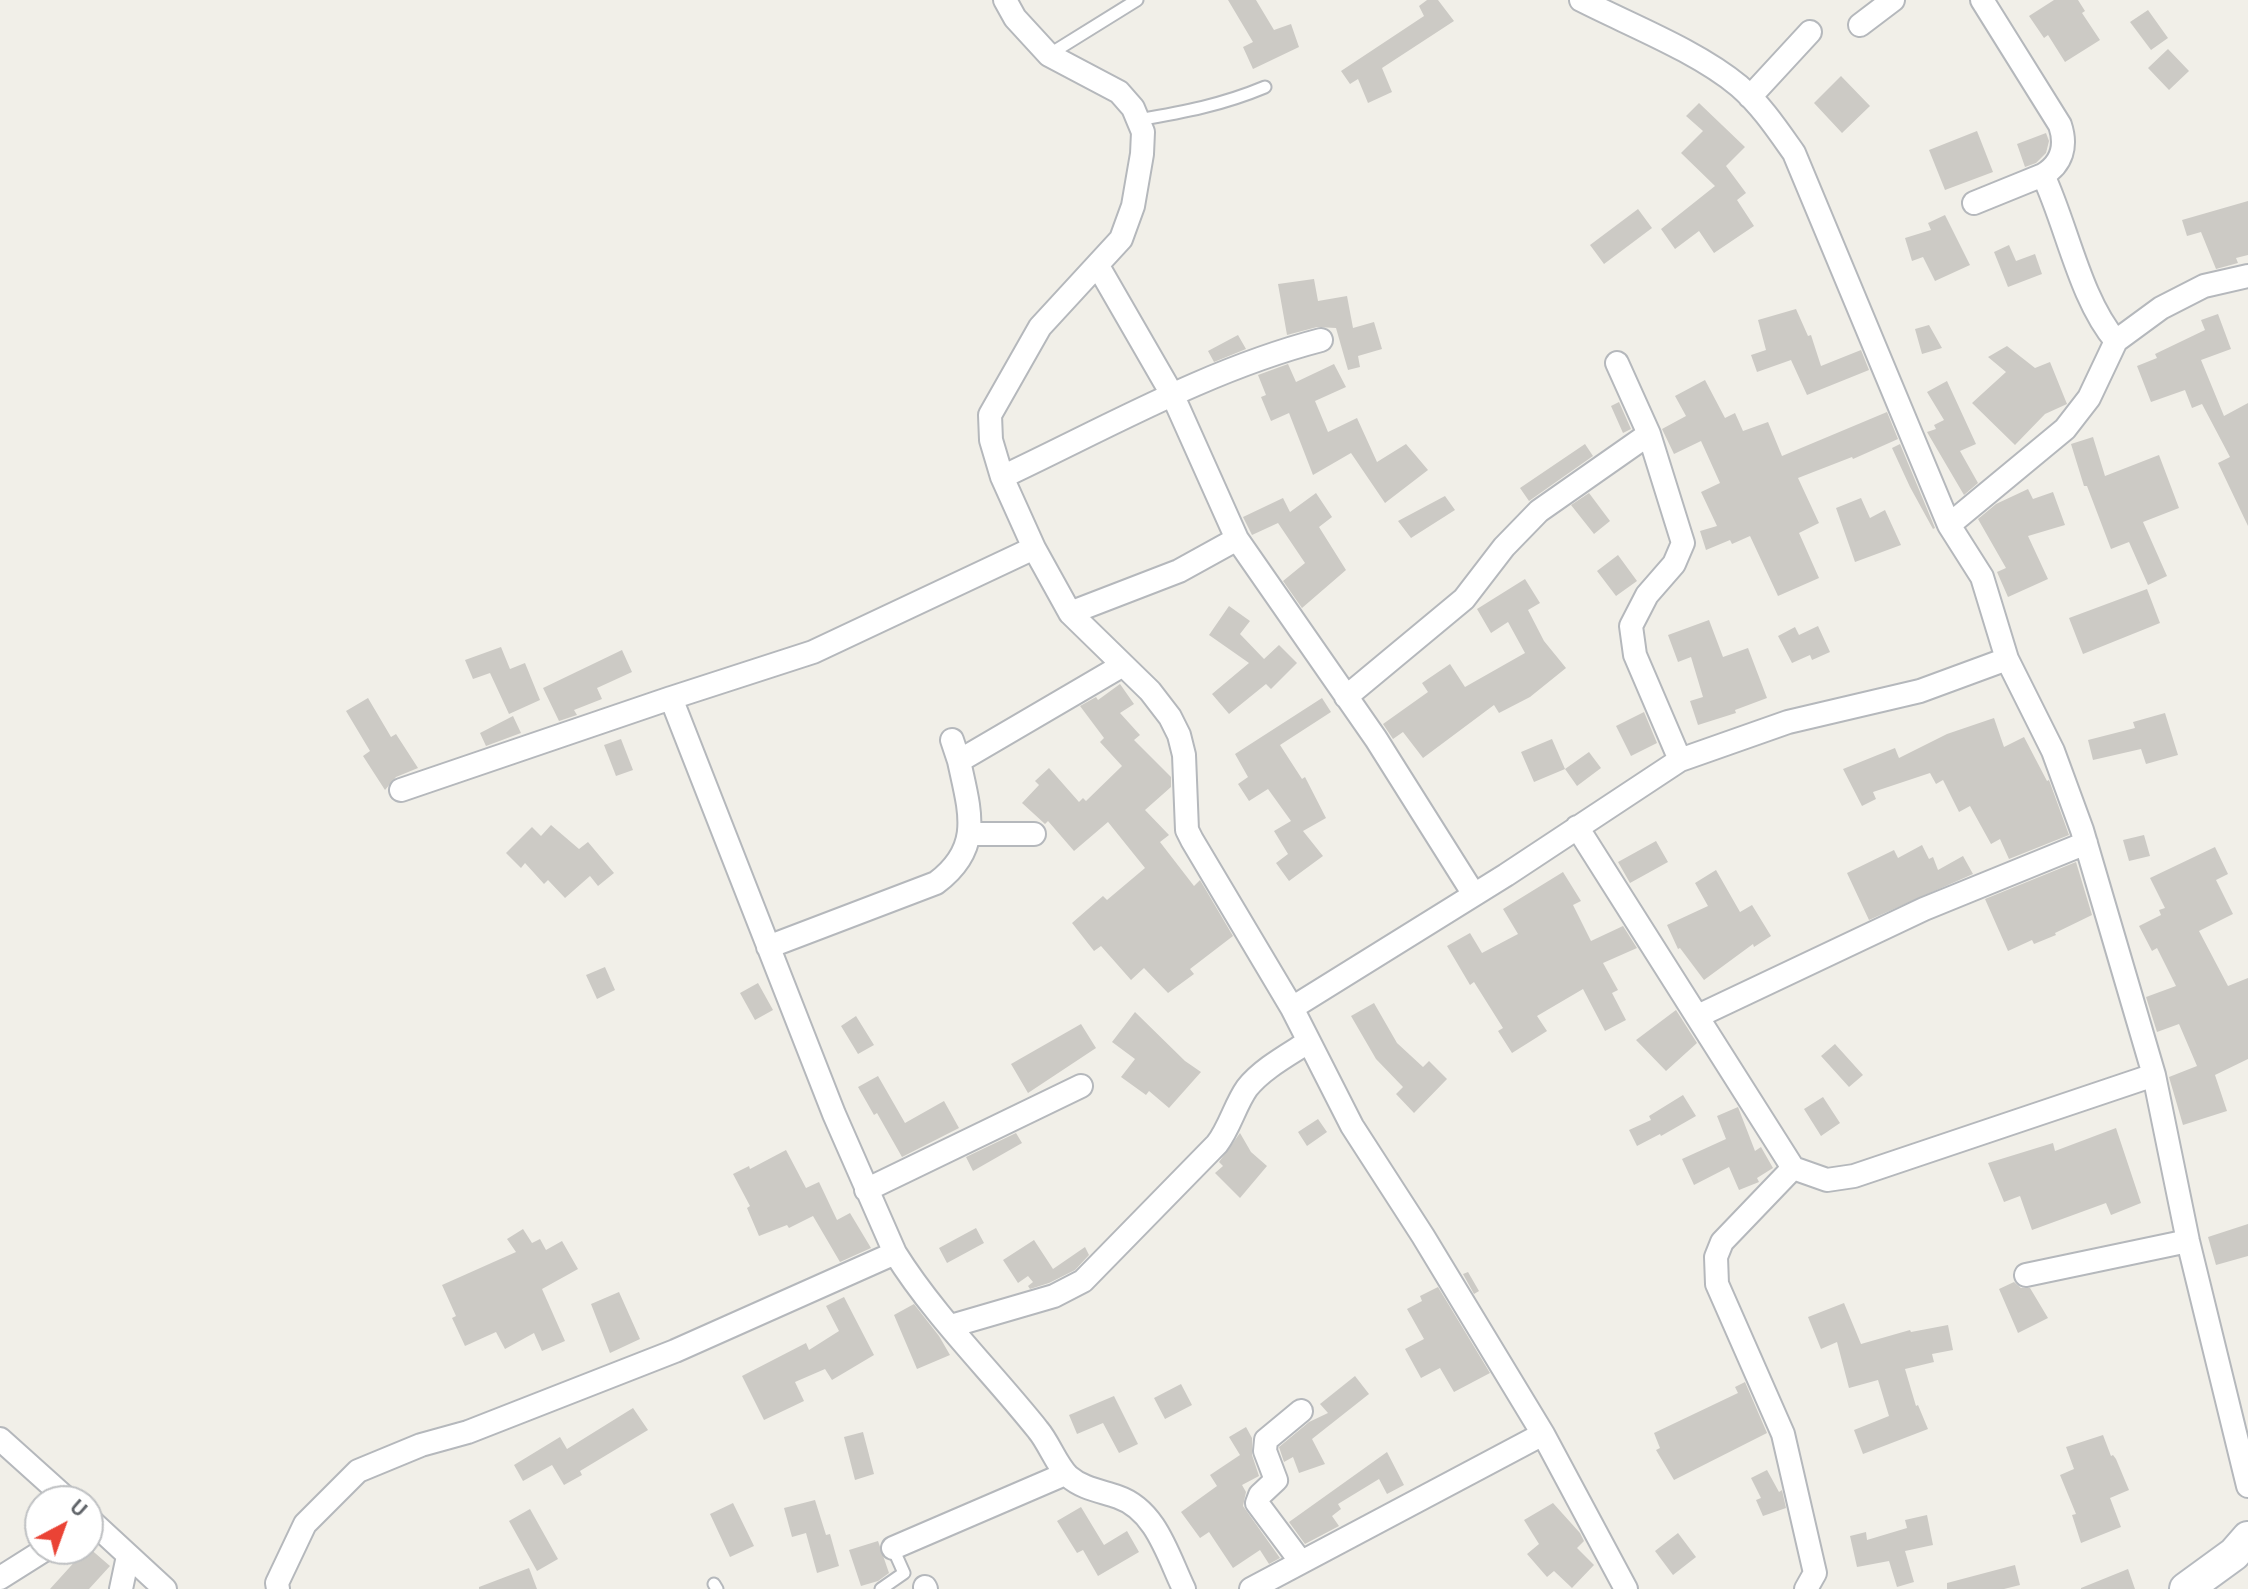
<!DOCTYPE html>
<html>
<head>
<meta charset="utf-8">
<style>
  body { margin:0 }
  #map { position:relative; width:2248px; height:1589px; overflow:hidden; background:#f1efe8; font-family:"Alegreya Sans",sans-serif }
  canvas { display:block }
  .north { position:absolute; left:24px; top:1485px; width:80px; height:80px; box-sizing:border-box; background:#fff; border:2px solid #bfc1c3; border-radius:50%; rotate:41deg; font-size:22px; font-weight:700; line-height:32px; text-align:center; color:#5f6368 }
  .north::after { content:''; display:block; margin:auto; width:28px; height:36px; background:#ea4335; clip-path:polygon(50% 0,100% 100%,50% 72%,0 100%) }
</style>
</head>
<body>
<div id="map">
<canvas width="2248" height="1589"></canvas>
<div class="north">U</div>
</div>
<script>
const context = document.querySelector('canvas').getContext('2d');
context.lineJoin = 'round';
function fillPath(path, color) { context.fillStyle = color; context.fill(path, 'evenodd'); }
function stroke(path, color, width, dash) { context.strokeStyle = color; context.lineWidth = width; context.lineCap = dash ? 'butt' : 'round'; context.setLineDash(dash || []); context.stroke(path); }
fillPath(new Path2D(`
  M1228 0H1256L1274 30 1291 24 1299 47 1253 69 1243 47 1253 42Z
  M1427 0H1438L1454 21 1382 68 1392 92 1368 103 1358 79 1350 84 1341 71 1424 16 1419 6Z
  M2054 0H2078L2085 11 2082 13 2100 40 2065 62 2048 35 2044 38 2029 16Z
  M2148 10 2168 38 2151 50 2130 22Z
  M2168 49 2189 71 2169 90 2148 68Z
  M1841 76 1870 106 1842 133 1814 103Z
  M1699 103 1745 147 1726 166 1746 193 1737 200 1754 226 1714 253 1699 231 1675 249 1661 229 1715 186 1681 153 1703 131 1686 116Z
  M1977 131 1993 172 1945 190 1929 150Z
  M2046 133 2049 141 2046 153 2036 163 2025 167 2017 144Z
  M2248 201V255L2236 258 2238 263 2216 269 2201 232 2187 236 2182 220Z
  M1638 209 1652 228 1604 264 1590 245Z
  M1945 215 1970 265 1935 281 1923 257 1912 261 1905 238 1931 230 1928 223Z
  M2009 245 2016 261 2035 254 2042 274 2008 287 1994 252Z
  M1314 279 1318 301 1347 296 1353 328 1374 322 1382 349 1358 356 1360 367 1348 370 1336 328 1317 327 1287 335 1278 284Z
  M1796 309 1808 336 1811 335 1821 366 1861 350 1869 370 1807 395 1791 360 1757 372 1751 355 1766 350 1758 320Z
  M2218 314 2231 349 2201 360 2224 416 2248 403V526L2218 463 2230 457 2202 404 2192 408 2185 390 2151 402 2137 366 2157 358 2155 354 2205 330 2201 320Z
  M1929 325 1942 348 1922 354 1915 329Z
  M1238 335 1246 349 1214 362 1208 351Z
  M2007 346 2035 368 2050 362 2067 404 2045 414 2015 445 1972 403 2006 372 1988 357Z
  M1288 364 1296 382 1334 364 1346 387 1315 401 1328 432 1357 418 1377 462 1406 444 1428 470 1385 503 1351 453 1313 475 1289 413 1271 421 1261 397 1266 395 1258 375Z
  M1705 380 1725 418 1735 413 1743 431 1768 422 1782 456 1887 412 1898 439 1853 459 1852 457 1798 478 1819 523 1799 533 1819 578 1778 596 1750 536 1732 544 1730 540 1706 550 1700 531 1717 526 1701 492 1720 483 1701 441 1674 454 1662 429 1686 416 1675 396Z
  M1947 381 1976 444 1960 451 1978 483 1964 495 1927 432 1936 429 1934 425 1944 420 1927 392Z
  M1619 402 1631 429 1623 433 1611 406Z
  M2093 437 2105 476 2159 455 2179 508 2143 522 2167 576 2148 585 2129 542 2111 549 2087 486H2084L2071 444Z
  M1585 444 1593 456 1529 501 1520 488Z
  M1900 444 1935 528 1933 529 1910 487 1892 448Z
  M2028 489 2033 499 2053 492 2065 525 2028 536 2048 579 2008 597 1997 572 2006 568 1978 519 1996 504Z
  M1316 493 1332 517 1319 527 1346 570 1302 608 1283 581 1305 563 1278 523 1252 535 1243 517 1283 498 1290 512Z
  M1589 493 1610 521 1594 534 1571 505Z
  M1445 496 1455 510 1411 538 1398 521Z
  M1861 498 1870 518 1885 510 1901 545 1855 562 1836 508Z
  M1618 555 1637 581 1616 596 1597 571Z
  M1525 579 1540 603 1528 610 1544 641 1566 668 1530 697 1499 713 1494 705 1423 758 1403 732 1393 739 1383 724 1428 692 1422 683 1450 664 1465 687 1525 653 1508 622 1491 633 1477 609Z
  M2147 589 2160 623 2083 654 2069 618Z
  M1229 606 1250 621 1240 634 1264 659 1279 645 1297 663 1271 689 1266 684 1229 714 1212 694 1249 663 1209 635Z
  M1709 620 1723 657 1748 648 1767 698 1735 710 1736 713 1698 725 1690 701 1703 697 1691 657 1678 662 1668 635Z
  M1818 626 1830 652 1812 660 1810 655 1792 663 1778 636 1795 627 1799 635Z
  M501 647 510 669 525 663 540 700 509 714 490 673 473 679 465 660Z
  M622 650 632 672 597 688 602 699 574 710 577 715 559 721 543 688Z
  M1120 684 1134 704 1120 713 1140 735 1134 740 1171 777V787L1145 810 1169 835 1160 842 1194 886 1200 880 1233 936 1190 969 1194 974 1168 993 1144 968 1131 980 1101 946 1094 951 1072 923 1103 896 1107 900 1145 868 1108 822 1074 851 1048 821 1045 824 1022 803 1039 785 1035 781 1049 768 1079 802 1083 798 1086 801 1122 766 1100 742 1104 738 1080 706 1096 697 1098 700Z
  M368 698 391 737 396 734 418 768 396 777 385 790 363 756 370 751 346 711Z
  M1322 698 1331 712 1280 745 1302 779 1305 777 1326 818 1303 831 1323 856 1289 881 1276 863 1288 854 1274 831 1291 821 1268 789 1249 801 1238 784 1248 777 1235 754Z
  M1644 712 1657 743 1631 756 1616 726Z
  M2165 713 2178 755 2146 764 2141 749 2093 760 2088 740 2135 728 2133 722Z
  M513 716 521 733 486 746 480 733Z
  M1994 718 2004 747 2024 737 2047 781 2049 780 2069 835 2009 859 2000 839 1991 844 1970 806 1959 812 1943 780 1936 784 1930 773 1873 792 1876 799 1862 806 1843 769 1895 748 1899 758 1947 734Z
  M621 739 633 770 616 776 604 745Z
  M1552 739 1565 769 1534 782 1521 752Z
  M1589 752 1601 768 1577 786 1565 769Z
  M551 825 579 849 588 842 614 873 598 886 590 876 565 898 548 880 544 884 525 863 521 868 506 853 532 827 541 836Z
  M2144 835 2150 856 2129 861 2123 840Z
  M1656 841 1668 862 1630 883 1618 862Z
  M1922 845 1929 859 1933 857 1938 870 1963 856 1973 874 1869 920 1847 873 1894 850 1898 858Z
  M2215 847 2228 874 2216 880 2233 914 2199 931 2228 986 2248 978V1059L2215 1075 2227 1111 2183 1125 2169 1077 2197 1066 2179 1024 2157 1032 2146 997 2176 986 2157 948 2152 951 2139 926 2161 915 2159 910 2165 908 2150 878Z
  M2076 862 2092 915 2055 933 2056 935 2034 944 2032 940 2008 951 1985 899Z
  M1716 870 1740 912 1752 905 1771 936 1754 947 1753 944 1704 980 1680 948 1678 949 1667 925 1708 906 1695 883Z
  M1563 872 1581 901 1573 905 1591 941 1623 926 1637 948 1603 963 1618 990 1612 993 1626 1020 1605 1031 1583 989 1537 1016 1547 1031 1512 1053 1498 1031 1503 1028 1474 982 1470 985 1447 946 1470 933 1482 953 1518 934 1503 909Z
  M605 967 615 990 597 999 586 975Z
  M758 983 773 1010 755 1020 740 993Z
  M1374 1003 1397 1043 1423 1067 1429 1061 1447 1079 1414 1113 1396 1094 1403 1087 1376 1059 1351 1016Z
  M1676 1010 1697 1043 1666 1071 1636 1040Z
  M1135 1012 1185 1061 1201 1072 1169 1108 1149 1091 1146 1095 1121 1077 1135 1059 1112 1042Z
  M856 1016 874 1045 858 1054 841 1026Z
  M1081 1024 1096 1048 1028 1093 1011 1064Z
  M1835 1044 1863 1075 1849 1087 1821 1056Z
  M878 1076 905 1123 944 1101 959 1128 902 1157 877 1113 874 1115 858 1087Z
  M1683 1095 1696 1116 1661 1136 1660 1134 1637 1146 1629 1130 1651 1120 1649 1116Z
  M1823 1097 1840 1123 1821 1136 1804 1109Z
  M1738 1107 1755 1151 1761 1147 1773 1168 1757 1178 1759 1182 1739 1190 1729 1167 1694 1185 1682 1159 1726 1139 1717 1116Z
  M1318 1119 1327 1132 1307 1146 1298 1132Z
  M2116 1128 2141 1203 2111 1215 2106 1203 2032 1230 2020 1196 2004 1202 1988 1163 2053 1143 2055 1151Z
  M1016 1133 1022 1143 973 1171 966 1157Z
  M1240 1133 1251 1152 1267 1166 1240 1198 1215 1173 1223 1166 1219 1162Z
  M786 1150 806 1188 819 1182 837 1220 850 1213 871 1248 840 1262 813 1216 789 1228 787 1225 759 1236 747 1208 750 1206 733 1174 749 1166 750 1169Z
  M2248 1224V1256L2216 1265 2208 1237Z
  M976 1228 984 1243 947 1263 939 1248Z
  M523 1229 532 1243 540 1239 546 1250 562 1241 578 1269 542 1289 565 1341 542 1351 534 1333 505 1349 496 1332 465 1346 452 1318 456 1316 442 1285 516 1252 507 1239Z
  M1034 1240 1053 1269 1085 1247 1089 1255 1075 1270 1049 1283 1030 1289 1028 1286 1033 1282 1028 1276 1018 1283 1003 1260Z
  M1468 1272 1479 1291 1474 1294 1463 1274Z
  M2014 1282 2021 1288H2030L2048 1318 2018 1333 1999 1289Z
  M1438 1287 1490 1373 1454 1392 1440 1368 1421 1378 1405 1349 1424 1339 1407 1309 1422 1301 1420 1296Z
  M619 1292 640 1339 610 1353 591 1304Z
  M844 1297 874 1355 832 1380 825 1369 795 1382 804 1401 764 1420 742 1376 806 1343 809 1350 839 1331 826 1306Z
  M1844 1303 1861 1344 1910 1330 1911 1332 1948 1325 1953 1350 1932 1354 1934 1362 1905 1369 1916 1406 1918 1405 1928 1429 1863 1454 1854 1430 1889 1416 1878 1380 1849 1388 1837 1342 1821 1349 1808 1317Z
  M914 1304 939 1336 950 1355 917 1369 894 1315Z
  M1355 1376 1369 1394 1312 1439 1325 1464 1299 1473 1293 1457 1284 1462 1279 1447 1309 1422 1328 1413 1320 1404Z
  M1745 1382 1767 1433 1674 1480 1656 1450 1660 1448 1654 1433 1738 1393 1735 1387Z
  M1181 1384 1192 1405 1165 1419 1154 1398Z
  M1114 1396 1138 1444 1119 1453 1103 1423 1077 1434 1069 1415Z
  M633 1408 648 1430 580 1471 582 1475 564 1485 552 1465 523 1481 514 1465 560 1437 567 1449Z
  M1246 1427 1252 1438V1455L1259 1476 1242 1485 1246 1492 1243 1506 1280 1558 1269 1564 1260 1550 1233 1568 1209 1532 1200 1538 1181 1512 1217 1486 1210 1475 1240 1455 1229 1437Z
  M863 1432 874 1474 855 1480 844 1437Z
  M2103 1435 2111 1456 2113 1455 2116 1459 2129 1490 2110 1498 2121 1527 2081 1543 2072 1515 2076 1514 2060 1475 2074 1469 2066 1447Z
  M1387 1452 1404 1485 1387 1494 1379 1479 1338 1504 1341 1509 1332 1516 1339 1526 1305 1544 1289 1522Z
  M1767 1470 1779 1492 1782 1490 1786 1508 1763 1516 1756 1500 1761 1498 1751 1478Z
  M815 1500 826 1535 830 1534 839 1566 817 1573 806 1533 792 1537 784 1508Z
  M733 1503 754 1546 730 1557 710 1514Z
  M1553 1503 1580 1533 1584 1541 1577 1548 1594 1565 1572 1588 1554 1571 1547 1577 1527 1554 1539 1544 1524 1520Z
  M1081 1507 1104 1545 1127 1531 1139 1552 1098 1576 1083 1550 1077 1553 1057 1521Z
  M530 1509 558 1559 537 1571 509 1521Z
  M1927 1515 1933 1545 1905 1551 1914 1582 1897 1587 1889 1561 1857 1567 1850 1536 1866 1532 1867 1540 1907 1528 1905 1520Z
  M1678 1533 1696 1557 1673 1575 1655 1551Z
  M878 1541 889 1573 878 1581 861 1586 849 1550Z
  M88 1547 110 1566 89 1589H50Z
  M2015 1565 2020 1585 2004 1589H1947V1583Z
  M529 1568 537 1589H479V1587Z
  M2128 1569 2135 1589H2081V1588Z`), '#cccac5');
const lane = new Path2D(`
  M1050 54 1137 0
  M1138 120C1184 112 1222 105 1265 87
  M714 1584 717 1589
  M881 1589 904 1573 891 1544`);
const street = new Path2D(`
  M1005 0 1015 18 1049 55 1119 92 1133 108 1143 132 1142 154 1133 206 1121 239 1040 327 990 415 991 440 1002 477 1034 548 1070 613 1150 691 1170 717 1179 735 1184 755 1187 830 1192 840 1292 1008 1352 1126 1423 1236 1543 1434 1626 1589
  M1581 0C1630 25 1697 51 1739 86 1761 105 1777 129 1794 153L1949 525
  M1860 25 1893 0
  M1750 97 1810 32
  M2043 175C2067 226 2080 299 2116 341
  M1974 203 2043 175C2062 164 2067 146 2060 125L1982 0
  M1098 266 1173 396 1237 539 1376 739 1473 893
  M1617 363 1649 434
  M1002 477C1106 428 1209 369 1321 340
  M1070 613 1179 571 1237 539
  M2007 659 2053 751 2082 830 2154 1075 2188 1241 2248 1486
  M1346 697 1464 599 1504 547 1539 511 1649 434 1683 543 1674 564 1647 595 1631 626 1635 655 1680 760
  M952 740 959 761
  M401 790 671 698
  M1577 827 1793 1168 1827 1180 1854 1176 2154 1075
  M971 834H1034
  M768 947 936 883C983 848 970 812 959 761L1123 665
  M1292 1008 1506 875 1680 760 1788 722 1920 691 2007 659 1982 577 1949 525 2065 429 2089 398 2116 341 2161 308 2204 286 2248 276
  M1698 1016 1924 909 2086 843
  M1793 1168 1722 1242 1716 1257 1717 1284 1783 1434 1815 1573 1806 1589
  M866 1190 1081 1086
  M895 1253C935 1317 991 1371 1038 1430 1049 1443 1056 1464 1068 1476 1083 1489 1101 1491 1118 1497 1156 1510 1168 1556 1184 1589
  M2026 1275 2188 1241
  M951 1326 1054 1296 1083 1281 1217 1144C1230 1127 1235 1105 1247 1088 1262 1069 1288 1055 1308 1042
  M0 1439 69 1501
  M88 1518 165 1589
  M893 1548 1065 1474
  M1301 1562 1257 1503 1260 1495 1276 1480 1265 1451 1266 1440 1301 1411
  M0 1578 46 1549
  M925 1587 926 1589
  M121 1589 128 1556
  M278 1589 277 1583 305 1524 358 1471 421 1445 468 1432 675 1351 895 1253 834 1114 671 698 813 652 1034 548
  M1251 1589 1543 1434`);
const secondary = new Path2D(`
  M2186 1589 2234 1554 2248 1538`);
stroke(lane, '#b5b8bc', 15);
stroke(street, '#b5b8bc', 26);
stroke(secondary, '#b6babf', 36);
stroke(lane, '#fff', 11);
stroke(street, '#fff', 22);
stroke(secondary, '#fff', 32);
</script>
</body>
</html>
